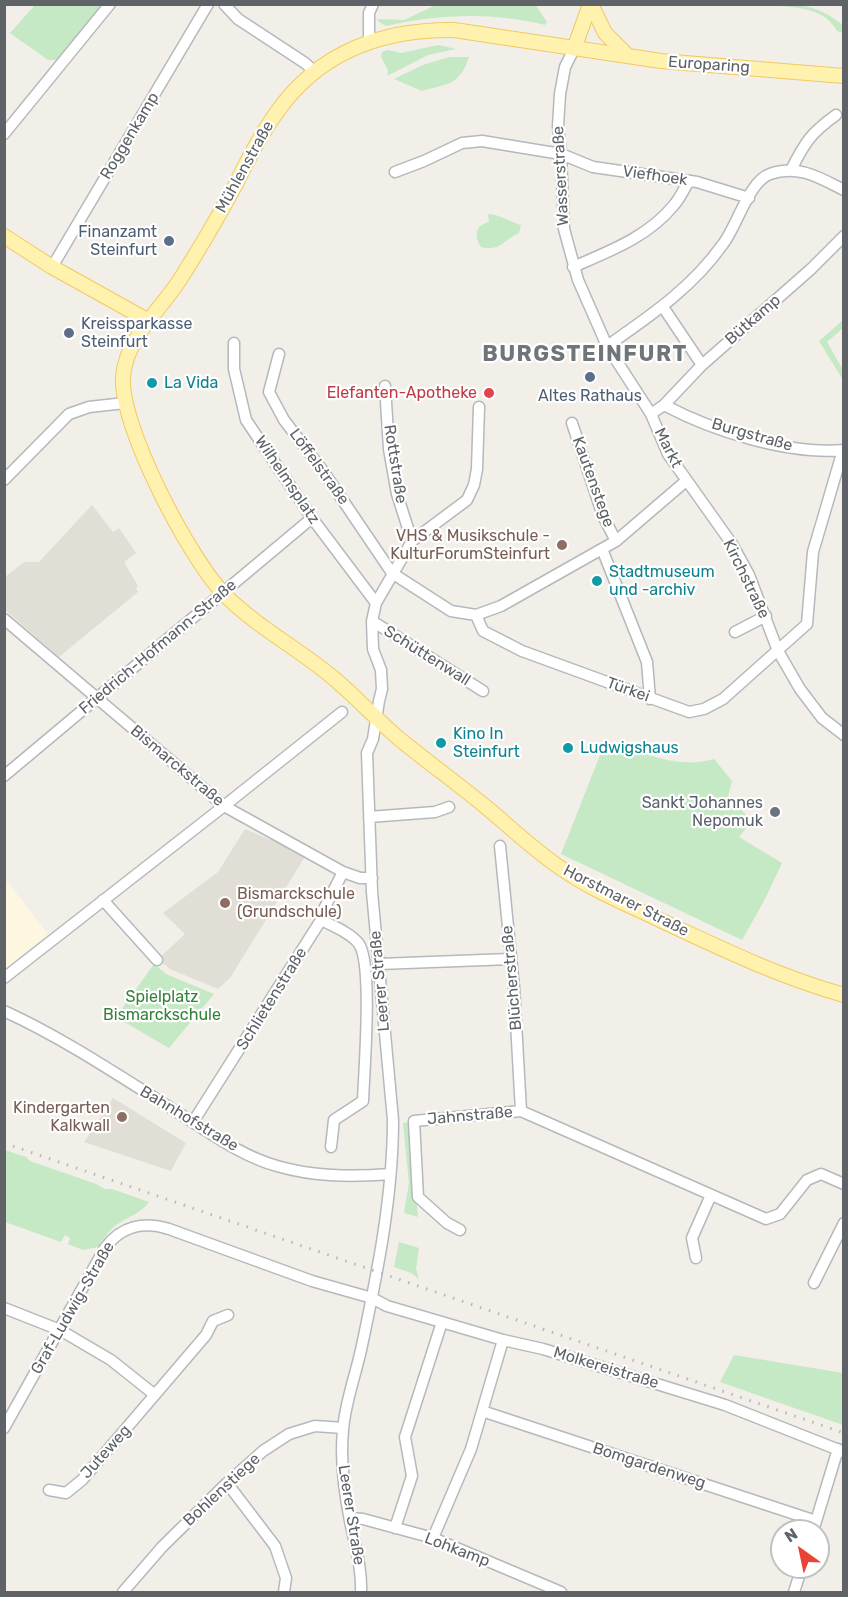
<!DOCTYPE html>
<html>
<head>
<meta charset="utf-8">
<style>
  body { margin:0 }
  #map { position:relative; width:848px; height:1597px; overflow:hidden; background:#f1efe8; font-family:Rubik,sans-serif }
  canvas { display:block }
  .frame { position:absolute; inset:0; border:6px solid #5f6368; pointer-events:none }
  .north { position:absolute; left:770px; top:1519px; width:60px; height:60px; box-sizing:border-box; background:#fff; border:2px solid #bfc1c3; border-radius:50%; rotate:327deg; font-size:16px; font-weight:700; line-height:24px; text-align:center; color:#5f6368 }
  .north::after { content:''; display:block; margin:auto; width:21px; height:27px; background:#ea4335; clip-path:polygon(50% 0,100% 100%,50% 72%,0 100%) }
</style>
</head>
<body>
<div id="map">
<canvas width="848" height="1597"></canvas>
<div class="frame"></div>
<div class="north">N</div>
</div>
<script>
const context = document.querySelector('canvas').getContext('2d');
context.lineJoin = 'round';
function fillPath(path, color) { context.fillStyle = color; context.fill(path, 'evenodd'); }
function stroke(path, color, width, dash) { context.strokeStyle = color; context.lineWidth = width; context.lineCap = dash ? 'butt' : 'round'; context.setLineDash(dash || []); context.stroke(path); }
function label(font, color, halo, rows, align = 'center') {
  context.font = font + ' Rubik,sans-serif'; context.lineWidth = 4.5; context.setLineDash([]); context.textBaseline = 'middle'; context.strokeStyle = halo; context.fillStyle = color; for (const [text, x, y, turn = 0] of rows) {
    context.save(); context.translate(x, y); context.rotate((+turn || 0) * Math.PI / 180); context.textAlign = isNaN(turn) ? turn : align; if (halo) context.strokeText(text, 0, 0); context.fillText(text, 0, 0); context.restore();
  }
}
fillPath(new Path2D(`
  M5 879 48 934 5 969Z`), '#fef7e0');
fillPath(new Path2D(`
  M92 505 113 532 119 528 136 553 124 562 138 586 136 588 138 592 59 657 5 610V577L24 562H39Z
  M245 829 306 855 230 978 218 989 170 969 158 959 185 934 163 913 218 872Z
  M113 1098 186 1143 171 1171 84 1142Z`), '#e1ded6');
fillPath(new Path2D(`
  M535 4 547 22 545 25C493 12 439 14 386 26L379 22 377 19 404 20 436 5Z
  M35 5H105L60 60H48L10 33Z
  M750 5C789 4 812 0 843 25V33L837 31C822 2 778 7 750 5Z
  M438 45 456 49 428 55 387 76 388 70 381 57 382 52 388 50 401 53Z
  M449 57H469C459 86 449 83 422 91L394 79 423 65Z
  M488 214C499 214 510 222 521 225L519 233C504 240 499 252 481 247 474 236 475 225 489 222Z
  M843 320V328L827 342 843 370V380L819 341Z
  M606 740C641 752 677 770 714 759L732 781 728 796 752 821 739 837 782 863 764 901 742 940 561 854Z
  M154 964 166 974 214 994 169 1048 116 1017Z
  M409 1122 418 1217 404 1213 409 1183 403 1123Z
  M5 1150 26 1157 30 1161 96 1184 105 1189H112L149 1202C141 1213 132 1215 121 1222 111 1227 104 1238 98 1247L83 1250 68 1244 70 1238 65 1235 61 1242 5 1222Z
  M399 1242 419 1248 416 1269 419 1279 411 1273 394 1267Z
  M734 1355 843 1373V1425L720 1382Z`), '#c5e8c5');
const minor = new Path2D(`
  M224 4 238 19 305 63 315 72
  M369 41V13L373 4
  M574 49 565 67 560 94 558 126 561 154 564 229 578 280 607 346 651 414 668 454 732 544 749 575 778 651 800 689 822 718 844 735
  M4 134 110 4
  M791 170C805 142 811 133 836 115
  M395 172 424 161 462 143 482 141 561 154 593 167 697 182 749 198
  M52 267 208 4
  M573 267C610 251 648 237 674 205 680 198 684 189 689 181
  M663 307 702 365
  M234 343V369L246 420 312 518 376 603
  M607 346C650 316 692 288 723 244 737 226 749 181 770 174 798 164 820 178 844 190
  M279 354 269 392 284 420 323 471 392 573 451 611 476 615 501 606 616 541 686 481
  M385 386 389 449 397 494 412 541
  M664 405C713 431 788 455 844 450
  M651 414 664 405 702 365 811 269 844 236
  M572 423 603 516 616 541
  M4 480 69 414 89 407 125 403
  M602 549 647 662 650 699
  M476 615 483 631 522 651 689 712 704 709 723 699 807 624 813 552 843 450
  M4 619 224 806 343 872 360 878H372
  M372 621 483 691
  M735 632 766 616
  M4 776 312 518
  M369 817 435 812 449 807
  M500 846 514 987 521 1111
  M103 900 157 960
  M321 920C333 926 351 933 359 944 373 965 364 1071 363 1101L334 1120 331 1147
  M379 964 510 959
  M4 978 224 806 342 712
  M4 1011C65 1039 121 1077 177 1112 209 1132 241 1156 277 1166 314 1177 352 1177 390 1174
  M193 1122 321 920 324 909 343 872
  M460 1230 447 1223 418 1197 414 1121 521 1111 766 1219 780 1214 807 1180 821 1174 844 1184
  M696 1258 692 1238 711 1195
  M814 1283 844 1223
  M4 1308 60 1330 111 1360 155 1395
  M482 1411 816 1521
  M4 1428 105 1248C121 1226 144 1221 169 1229L312 1281 372 1298 387 1306 503 1340 543 1349 725 1405 844 1452
  M227 1483 275 1546 286 1578 284 1592
  M49 1490 66 1493 82 1480 206 1335 213 1321 228 1315
  M350 1518 363 1519 433 1538 561 1592
  M395 1528 412 1476 405 1437 442 1322
  M813 1531 838 1449
  M433 1538 471 1449 503 1340
  M123 1592 162 1547 227 1483 263 1451 289 1434 315 1426 343 1428
  M361 1592C362 1568 355 1545 350 1521 344 1491 340 1460 343 1430 345 1403 355 1377 361 1350 377 1275 393 1197 393 1120L372 892 367 753 373 739 379 701 382 689 381 670 373 649 372 621 376 603 412 541 467 500 474 485 477 469 479 407
  M794 1592 802 1567`);
const major = new Path2D(`
  M591 4 605 33 628 56
  M574 49 590 4
  M844 76 661 61 454 30C383 29 319 52 277 112 261 134 248 159 236 184 218 217 199 250 179 281 158 313 126 338 123 377 120 427 189 557 223 593 255 626 296 647 331 676 354 695 374 717 397 737 426 761 457 783 486 807 511 828 535 851 562 869 592 890 629 905 662 921 722 949 780 977 844 995
  M4 236 52 267 149 321`);
stroke(minor, '#b5b8bc', 13);
stroke(major, '#f2c960', 16);
stroke(minor, '#fff', 10);
stroke(major, '#fff2af', 14);
stroke(new Path2D(`
  M4 1143 844 1433`), '#b6b7b8', 3, [1.5, 8]);
for (const [x, y, r, color] of [
  [169,241,6,"#5c6f8a"],
  [69,333,6,"#5c6f8a"],
  [590,377,6,"#5c6f8a"],
  [152,383,6,"#0f9aa8"],
  [489,393,6,"#e0444e"],
  [562,545,6,"#8d6e63"],
  [597,581,6,"#0f9aa8"],
  [441,743,6,"#0f9aa8"],
  [568,748,6,"#0f9aa8"],
  [775,812,6,"#6b7280"],
  [225,903,6,"#8d6e63"],
  [122,1117,6,"#8d6e63"]
]) { const dot = new Path2D(); dot.arc(x, y, r, 0, 2 * Math.PI); context.fillStyle = color; context.fill(dot); stroke(dot, '#fff', 2); }
label('16px', '#5f6368', '#fff', [
  ["Europaring",709,65,4],
  ["Roggenkamp",130,136,-59],
  ["Mühlenstraße",245,167,-61],
  ["Wasserstraße",561,176,-93],
  ["Viefhoek",655,176,8],
  ["Bütkamp",753,320,-41],
  ["Burgstraße",752,435,16],
  ["Markt",668,448,63],
  ["Rottstraße",395,464,81],
  ["Löffelstraße",319,467,54],
  ["Wilhelmsplatz",287,480,56],
  ["Kautenstege",593,482,70],
  ["Kirchstraße",746,579,64],
  ["Friedrich-Hofmann-Straße",158,647,-40],
  ["Schüttenwall",427,656,32],
  ["Türkei",628,690,20],
  ["Bismarckstraße",177,766,40],
  ["Horstmarer Straße",626,901,27],
  ["Blücherstraße",512,978,-95],
  ["Leerer Straße",380,981,-95],
  ["Schlietenstraße",272,999,-58],
  ["Jahnstraße",470,1116,-5],
  ["Bahnhofstraße",189,1119,31],
  ["Graf-Ludwig-Straße",73,1308,-60],
  ["Molkereistraße",606,1368,17],
  ["Juteweg",106,1452,-48],
  ["Bomgardenweg",649,1466,18],
  ["Bohlenstiege",222,1490,-43],
  ["Leerer Straße",351,1515,81],
  ["Lohkamp",457,1550,21]
]);
label('16px', '#4e5e75', '#fff', [
  ["Finanzamt",157,232],
  ["Steinfurt",157,250],
  ["Kreissparkasse",81,324,"left"],
  ["Steinfurt",81,342,"left"],
  ["Altes Rathaus",590,396,"center"]
], 'right');
label('16px', '#0d838f', '#fff', [
  ["La Vida",164,383],
  ["Stadtmuseum",609,572],
  ["und -archiv",609,590],
  ["Kino In",453,734],
  ["Steinfurt",453,752],
  ["Ludwigshaus",580,748]
], 'left');
label('16px', '#be3a42', '#fff', [
  ["Elefanten-Apotheke",477,393]
], 'right');
label('16px', '#785e54', '#fff', [
  ["VHS & Musikschule -",550,536],
  ["KulturForumSteinfurt",550,554],
  ["Bismarckschule",237,894,"left"],
  ["(Grundschule)",237,912,"left"],
  ["Kindergarten",110,1108],
  ["Kalkwall",110,1126]
], 'right');
label('16px', '#5b616d', '#fff', [
  ["Sankt Johannes",763,803],
  ["Nepomuk",763,821]
], 'right');
label('16px', '#348238', '#fff', [
  ["Spielplatz",162,997],
  ["Bismarckschule",162,1015]
]);
context.letterSpacing = '1.5px';
label('bold 22px', '#70757a', '#fff', [
  ["BURGSTEINFURT",585,355]
]);
context.letterSpacing = '0px';
</script>
</body>
</html>
